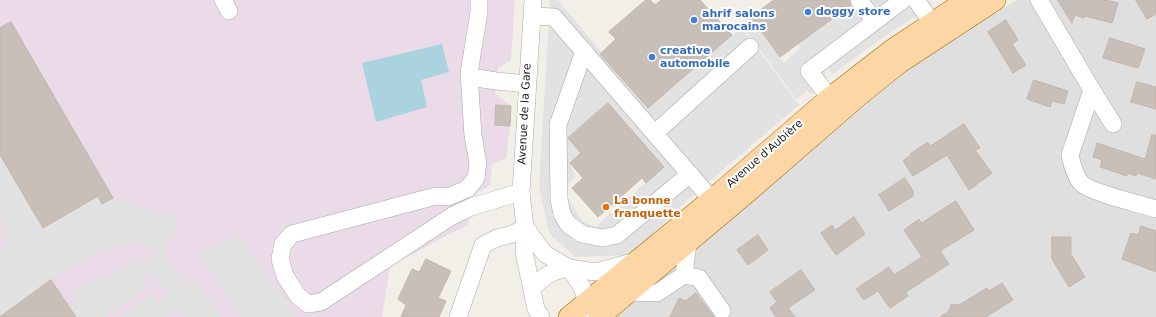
<!DOCTYPE html>
<html>
<head>
<meta charset="utf-8">
<style>
  body { margin:0 }
  canvas { display:block; background:#f2efe9 }
</style>
</head>
<body>
<canvas width="1156" height="317"></canvas>
<script>
const context = document.querySelector('canvas').getContext('2d');
context.lineJoin = 'round';
function fillPath(path, color) { context.fillStyle = color; context.fill(path, 'evenodd'); }
function stroke(path, color, width, dash) { context.strokeStyle = color; context.lineWidth = width; context.lineCap = dash ? 'butt' : 'round'; context.setLineDash(dash || []); context.stroke(path); }
function label(font, color, halo, rows, align = 'center') {
  context.font = font + ' "DejaVu Sans",sans-serif'; context.lineWidth = 4; context.setLineDash([]); context.textBaseline = 'middle'; context.strokeStyle = halo; context.fillStyle = color; for (const [text, x, y, turn = 0] of rows) {
    context.save(); context.translate(x, y); context.rotate((+turn || 0) * Math.PI / 180); context.textAlign = isNaN(turn) ? turn : align; if (halo) context.strokeText(text, 0, 0); context.fillText(text, 0, 0); context.restore();
  }
}
fillPath(new Path2D(`
  M1017 0H1156V317H613L906 68Z`), '#e0dfdf');
fillPath(new Path2D(`
  M0 0H515L511 60 498 68 495 93 511 106 510 126 506 158 492 164 490 185 469 199 472 210 467 225 390 266 382 317H0Z`), '#ebdbe8');
fillPath(new Path2D(`
  M550 0H558L648 108 732 35 743 29 799 105 691 197 630 255 575 257 549 233 539 186ZM608 103 664 167 604 219 597 227 583 222 568 198 564 189 575 176 570 163 581 153 568 138Z
  M846 0H929L932 6 886 35 833 74 828 68 824 71 828 81 812 94 807 91 796 99 742 25 751 17 784 63 800 48 798 44 850 6Z
  M0 155 43 228 98 196 103 204 113 198 177 217 173 237 162 252 185 284 195 277 222 317H183L176 311 168 317H117L151 294 158 304 168 294 151 272 142 278 147 288 107 317H76L70 308 79 302 74 292 84 285 107 277 161 252 142 243 125 245 100 250 51 280 0 317V247L4 246 2 211H0Z
  M239 235 297 317H241L199 254Z`), '#e2e2e2');
fillPath(new Path2D(`
  M442 44 449 72 421 80 427 107 376 122 362 63Z`), '#aad3df');
const building = new Path2D(`
  M646 0H650L655 5 661 0H700L732 35 648 108 600 54 616 39 609 32Z
  M774 0H849L851 5 780 57 751 17Z
  M1058 0H1106L1118 3 1112 23 1085 16 1084 18 1075 15 1072 23Z
  M1136 0H1156V14L1147 19Z
  M1006 20 1018 40 1012 44 1026 65 1013 73 988 32Z
  M11 22 113 198 102 204 98 196 43 228 0 155V28Z
  M1110 38 1145 49 1138 68 1103 58Z
  M1034 80 1068 91 1064 104 1052 101 1050 107 1027 99Z
  M1137 82 1156 87V109L1131 102Z
  M608 103 664 167 646 183 642 178 598 217 572 188 583 178 570 163 581 153 568 138Z
  M496 105 511 106 510 126 495 125Z
  M964 124 980 148 975 150 992 173 969 190 947 155 913 176 903 161 911 155 910 154 928 142 930 146Z
  M1152 135H1156V179L1137 173 1136 176 1127 173V176L1100 167 1102 160 1093 157 1097 143 1145 159Z
  M905 178 913 191V196L889 211 879 195Z
  M956 201 974 230 940 251 949 264 906 292 908 296 890 308 878 291 864 300 856 289 889 267 894 275 922 257 904 230 919 219 921 223Z
  M854 217 865 234 836 255 821 233 832 225 835 230Z
  M1141 226 1156 231V272L1122 259 1131 233 1138 235Z
  M758 235 768 250 748 265 737 250Z
  M1052 237H1071V254L1085 277 1069 287 1052 259Z
  M426 259 451 271 438 298 446 301 439 317H401L406 305 398 299 412 269 419 272Z
  M801 270 815 290 788 308 795 317H776L770 308 777 302 770 292Z
  M51 280 76 317H0Z
  M1002 283 1013 300 986 317H940L949 311 951 304 959 305 987 288 989 291Z
  M696 293 714 317H670L679 298 685 301Z`);
fillPath(building, '#c7bfb8');
stroke(building, '#c4b6ab', 1);
const minor = new Path2D(`
  M223 0 229 11
  M479 0V12L469 73 473 136 478 163 476 178 467 189 448 197 436 196 292 234 283 244 280 259 285 276 298 296 308 304 321 302 452 216 471 207 521 192
  M533 0 521 192 525 227 524 252 536 309 541 317
  M859 0 875 21
  M916 0 932 23
  M1039 0 1092 90 1070 155C1072 164 1075 177 1082 184 1093 193 1140 204 1156 209
  M532 16 554 17 712 200
  M584 51 558 125 559 199 562 214 568 224 582 234 602 238 617 235 690 174
  M470 77 496 81 527 84
  M1092 90 1113 124
  M830 98 809 71 903 0
  M655 133 750 47
  M525 227 545 254 569 268 596 272 636 261
  M684 275 699 278 722 311
  M532 289C543 276 552 271 569 268L582 287 587 302 582 312
  M630 292 657 293 684 275 688 243
  M458 317 483 245 497 238 513 234 525 227`);
const major = new Path2D(`
  M569 317 721 192 830 98 892 50 967 0
  M599 317 751 189 858 96 899 63 995 0`);
stroke(minor, '#a9a9a9', 18);
stroke(major, '#a06b00', 22);
stroke(minor, '#fff', 17);
stroke(major, '#fcd6a4', 21);
for (const [x, y, r, color] of [
  [808,12,4,"#3f7fe0"],
  [694,20,4,"#3f7fe0"],
  [652,57,4,"#3f7fe0"],
  [606,207,4,"#e8710a"]
]) { const dot = new Path2D(); dot.arc(x, y, r, 0, 2 * Math.PI); context.fillStyle = color; context.fill(dot); stroke(dot, '#fff', 1.5); }
label('bold 11px', '#366cbe', '#fff', [
  ["doggy store",816,12],
  ["ahrif salons",702,14],
  ["marocains",702,27],
  ["creative",660,51],
  ["automobile",660,64]
], 'left');
label('11px', '#222', '#fff', [
  ["Avenue de la Gare",525,114,-87],
  ["Avenue d'Aubière",765,154,-41]
]);
label('bold 11px', '#c56008', '#fff', [
  ["La bonne",614,201],
  ["franquette",614,214]
], 'left');
</script>
</body>
</html>
